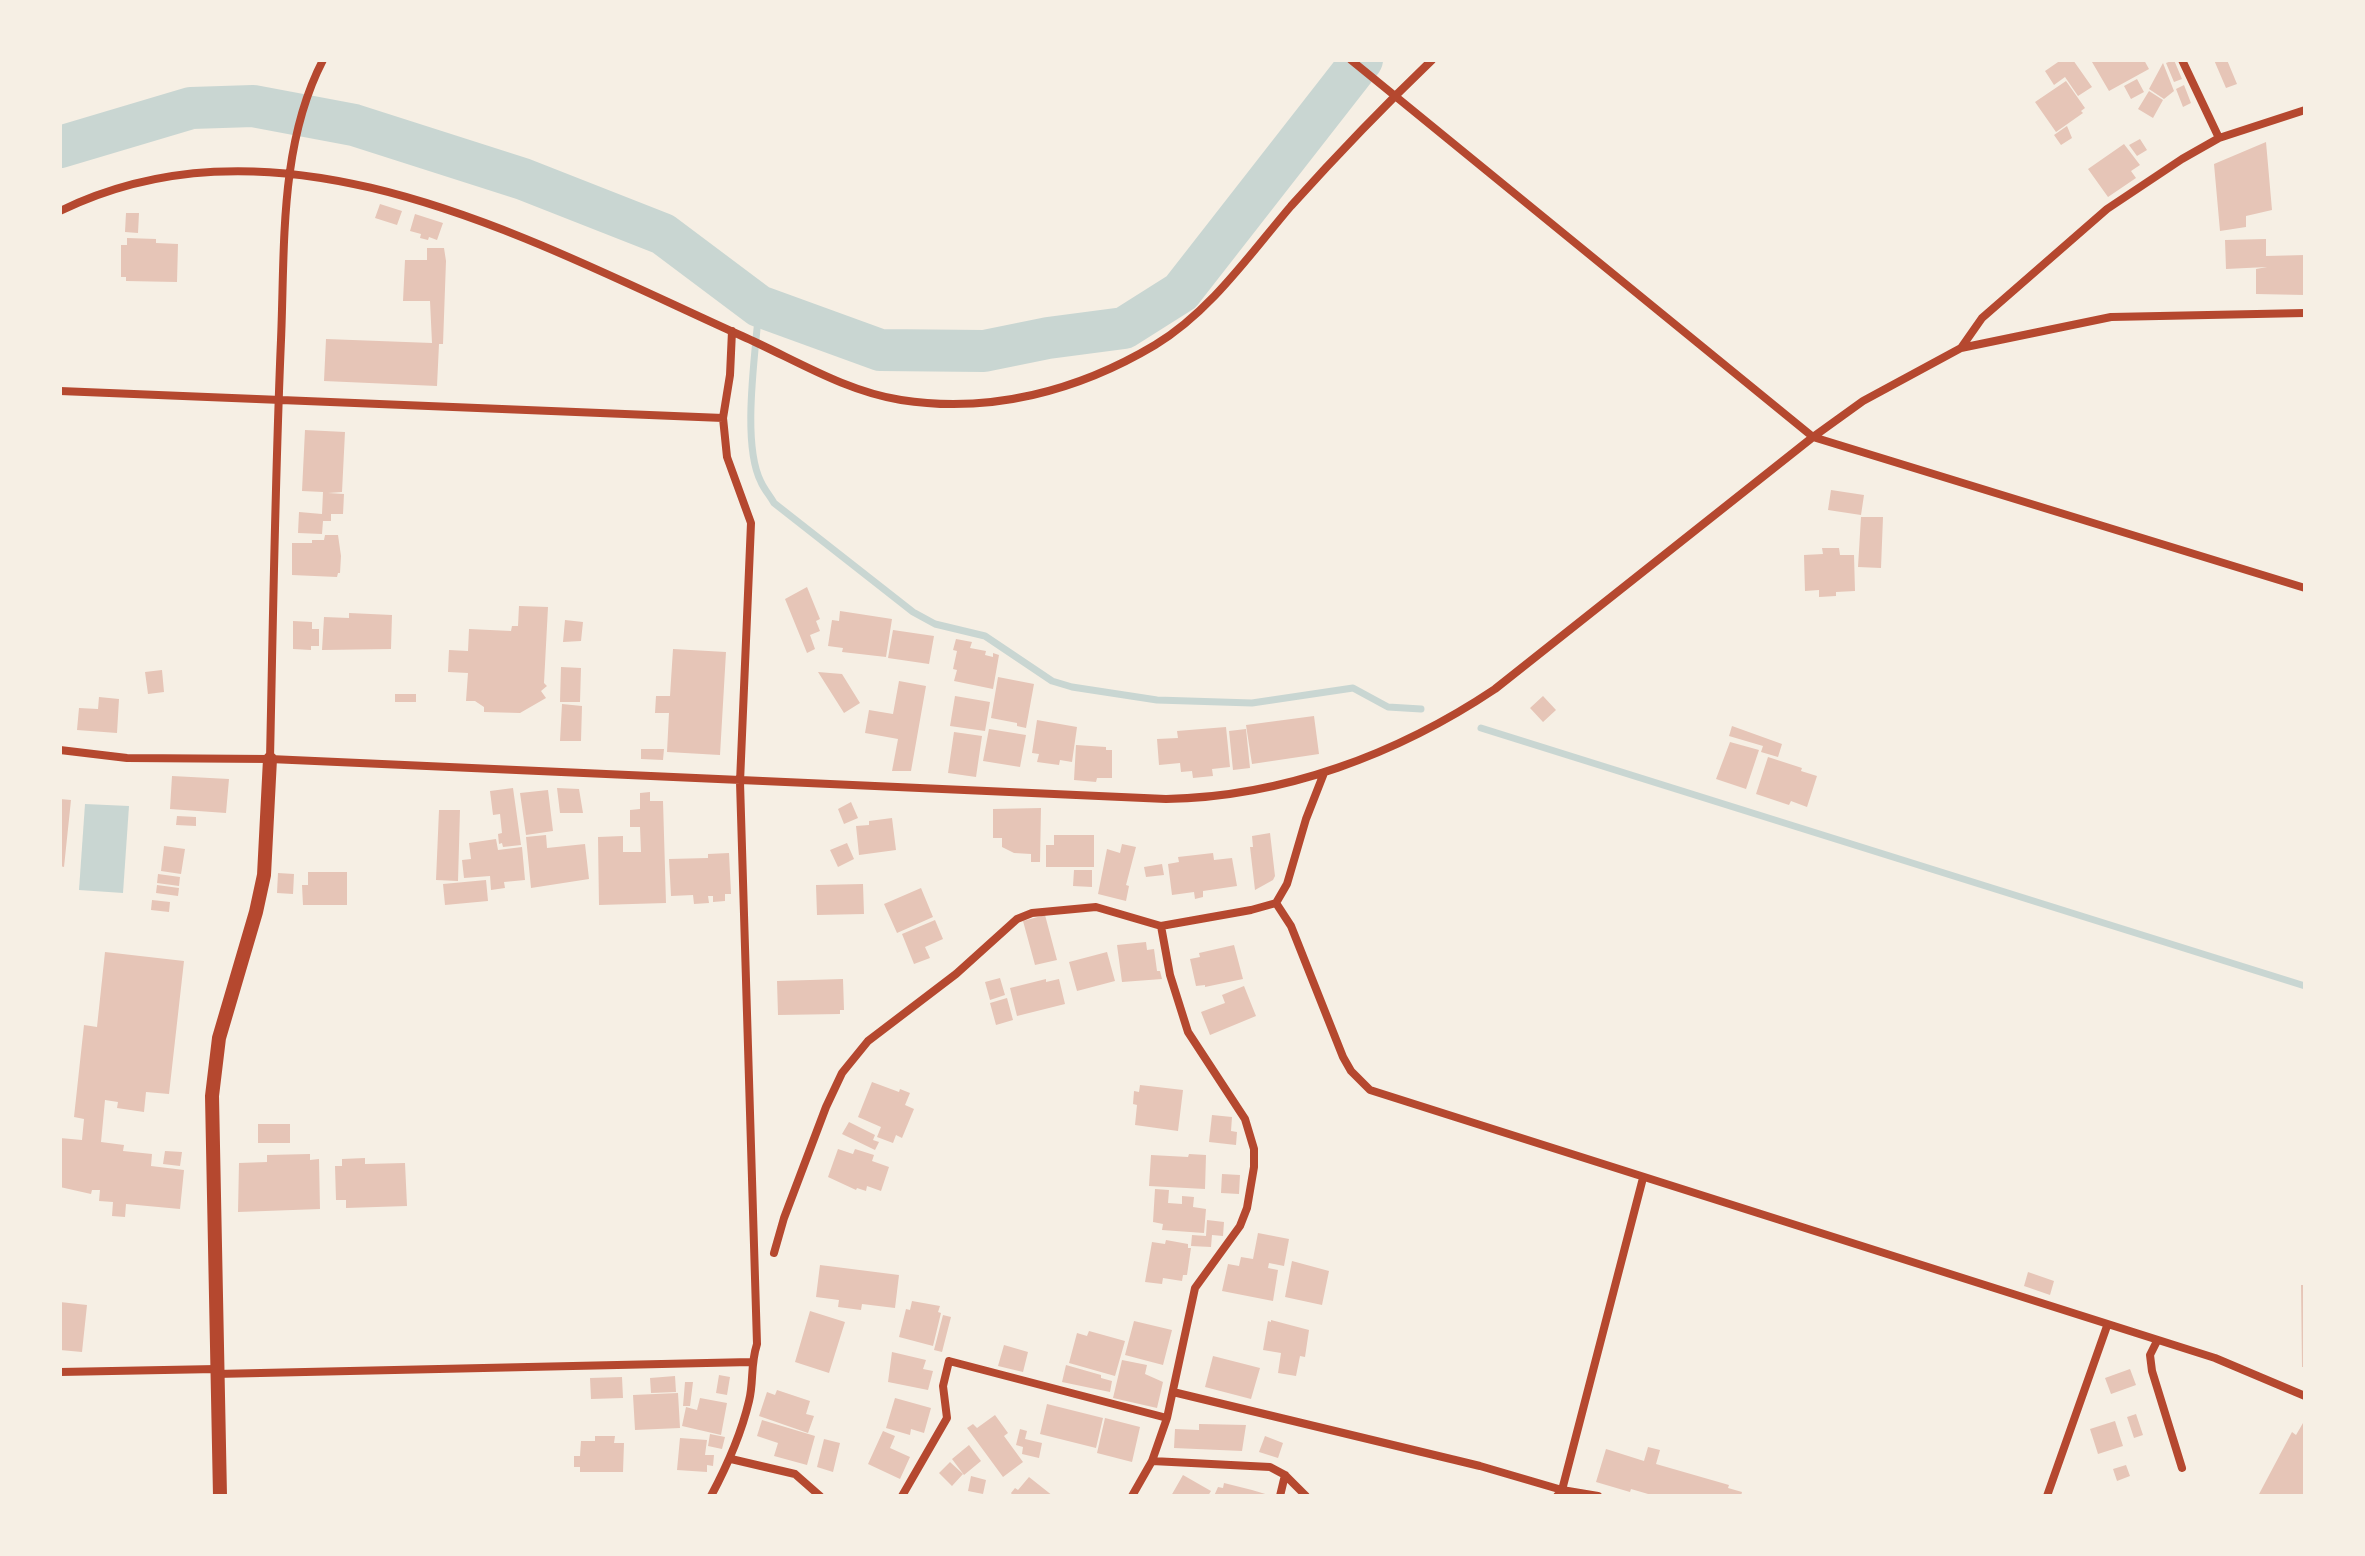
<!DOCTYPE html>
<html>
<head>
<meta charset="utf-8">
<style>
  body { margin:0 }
  #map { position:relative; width:2365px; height:1556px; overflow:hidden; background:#f6efe4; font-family:"Nunito Sans",sans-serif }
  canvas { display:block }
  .frame { position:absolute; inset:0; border:62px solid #f6efe4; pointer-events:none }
</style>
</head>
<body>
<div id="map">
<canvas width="2365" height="1556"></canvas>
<div class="frame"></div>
</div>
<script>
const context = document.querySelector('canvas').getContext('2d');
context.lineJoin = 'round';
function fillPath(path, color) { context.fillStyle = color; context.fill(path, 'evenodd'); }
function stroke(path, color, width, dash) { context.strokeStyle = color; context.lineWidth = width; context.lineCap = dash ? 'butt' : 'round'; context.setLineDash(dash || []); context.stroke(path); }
fillPath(new Path2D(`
  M85 804 129 806 123 893 79 890Z`), '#c9d6d2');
stroke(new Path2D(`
  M759 306C756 351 741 443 761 482 764 489 770 496 774 503L913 612 935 624 985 636 1052 681 1072 687 1157 700 1252 703 1353 688 1388 707 1421 709
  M1481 728 2305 986`), '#c9d6d2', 7);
stroke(new Path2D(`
  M60 147 191 108 253 106 354 125 523 179 663 234 759 306 880 350 984 351 1048 338 1124 328 1181 292 1362 60`), '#c9d6d2', 42);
fillPath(new Path2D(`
  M2061 60H2073L2092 87 2078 96 2065 77 2054 85 2045 71Z
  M2096 60H2144L2149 69 2109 91 2092 62Z
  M2174 60 2182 79 2174 82 2166 63Z
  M2214 60H2227L2237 84 2226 88Z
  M2163 63 2174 91 2164 99 2149 89Z
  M2137 79 2144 92 2131 99 2124 86Z
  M2066 81 2085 108 2081 111 2083 113 2056 132 2035 102Z
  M2184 85 2191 103 2183 107 2176 89Z
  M2149 91 2163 100 2153 118 2138 109Z
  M2067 126 2072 138 2061 145 2054 135Z
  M2140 139 2147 150 2137 156 2129 145Z
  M2266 142 2272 210 2246 216V227L2220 231 2214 164Z
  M2124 144 2140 165 2131 171 2136 178 2108 197 2088 169Z
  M380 204 402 211 397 225 375 218Z
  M126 213H139L138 233 125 232Z
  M415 214 443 223 437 240 429 237 428 240 420 238 421 234 410 231Z
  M127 238 156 239V243L178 244 177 282 126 281V277H121V245H127Z
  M2266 239V256L2305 255V295L2256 294V269L2267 267 2226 269 2225 240Z
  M427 248H444L446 261 443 344H439L437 386 324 381 326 339 432 343 430 301H403L405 260H427Z
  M305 430 345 432 342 492 328 493 344 494 343 514H331V521H323L322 534 298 533 299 512 322 514 323 492 302 491Z
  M1831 490 1864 495 1861 515 1828 510Z
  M1861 517H1883L1881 568 1858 567Z
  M325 535H338L341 556 340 573H338L337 577 292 575V543H312V540H324Z
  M1822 548H1839L1840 555H1854L1855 591 1836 592V596L1819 597V590L1805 591 1804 555 1823 554Z
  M807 587 820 619 816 621 820 631 810 635 815 649 807 653 785 599Z
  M519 606 548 607 544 683 547 686 541 691 546 698 520 713 484 712V707L475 701H466L468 673 448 672 449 650 468 651 469 629 511 631 512 626H518Z
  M840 611 892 619 886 657 842 652 843 648 828 646 832 620 839 621Z
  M349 613 392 615 391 649 322 650 324 617 349 618Z
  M565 620 583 622 581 641 563 642Z
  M293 621 312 622V629H319V646H311V650L293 649Z
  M893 630 934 636 929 664 888 658Z
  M956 639 972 642 970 648 986 651 985 655 993 657V653L999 655 993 689 954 681 957 670 953 669 957 651 953 650Z
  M673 649 726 652 720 755 667 752 669 713H655L656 696H670Z
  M561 667 581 668 580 702H560Z
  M162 670 164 692 148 694 145 672Z
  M818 672 842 674 860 703 844 713Z
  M998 677 1034 684 1026 728 1017 726V723L991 718Z
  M899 681 926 686 911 771H892L898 739 865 733 869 710 893 714Z
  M395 694H416V702H395Z
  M955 696 990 702 985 731 950 726Z
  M1543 696 1556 710 1543 722 1530 708Z
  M99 697 119 699 117 733 77 730 79 708 98 709Z
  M562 704 582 706 581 741H560Z
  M1314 716 1319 754 1252 764 1246 725Z
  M1037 720 1077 727 1072 762 1060 760 1059 765 1037 762 1039 754 1032 753Z
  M1732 726 1782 744 1778 757 1761 752 1763 746 1729 736Z
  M1226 727 1230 767 1212 769 1213 776 1193 778 1192 771 1181 772 1180 763 1159 765 1157 739 1178 738 1177 731Z
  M989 729 1026 735 1020 767 983 761Z
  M1246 729 1250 768 1233 770 1229 731Z
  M954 732 982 736 976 777 948 773Z
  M1730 742 1759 750 1746 789 1716 779Z
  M1076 745 1106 747V750H1112V778H1097L1096 782 1074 780Z
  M641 749H664L663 760 641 759Z
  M1768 757 1802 768 1801 771 1817 776 1807 807 1791 801 1789 805 1756 794Z
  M172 776 229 779 226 813 170 809Z
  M513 788 521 845 503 847 502 843 499 844 498 834 502 833 500 814 493 815 490 791Z
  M557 788 579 789 583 813H560Z
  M548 790 553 831 526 835 520 793Z
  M650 792V801H663L666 903 599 905 598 837 623 836V852H641L640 827H630V810L640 809V793Z
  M60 799 71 800 64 867 60 866Z
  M851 802 858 818 844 824 838 809Z
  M1041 808 1040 862H1031V854L1014 853 1002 847V838H993V809Z
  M439 810H460L458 881 436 880Z
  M177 816 196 817V826L176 825Z
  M892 818 896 850 859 855 856 826 869 825V821Z
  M1270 833 1275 876 1273 880 1255 890 1250 847H1253L1252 836Z
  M546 835 547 848 585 844 589 879 531 888 526 837Z
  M1054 835H1094V867H1046V845H1054Z
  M496 839 498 850 522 847 525 880 504 882 505 888 491 890 490 876 464 878 462 860 471 859 469 843Z
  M847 843 854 859 838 867 830 850Z
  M1122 844 1136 847 1126 885 1129 886 1126 901 1098 894 1107 849 1120 853Z
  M164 846 185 849 181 874 161 871Z
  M729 853 731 894H725V901L713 902V896H708L709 903 694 904 693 895 671 896 669 859 708 858V854Z
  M1213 853 1214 860 1232 858 1237 886 1203 891V897L1195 899 1194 892 1172 895 1168 864 1179 862 1178 857Z
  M1162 864 1164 875 1146 877 1144 867Z
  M1074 870H1092V887L1073 886Z
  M308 872H347V905H303L302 885H308Z
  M278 873 294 874 293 894 277 893Z
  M158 874 180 877 179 886 157 883Z
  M486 880 488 901 445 905 443 884Z
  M863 884 864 914 817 915 816 885Z
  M157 885 179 888 178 896 156 893Z
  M921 888 933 917 897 933 884 904Z
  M152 900 170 902 169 912 151 910Z
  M1045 915 1057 960 1035 965 1023 921Z
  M935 920 943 939 925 947 930 958 914 964 902 934Z
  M1146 942 1147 950 1154 949 1157 971H1160L1162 979 1122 982 1117 945Z
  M1234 945 1243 979 1205 987V985L1196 986 1190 959 1200 957 1199 953Z
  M105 952 184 961 169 1094 146 1092 144 1112 117 1108 118 1102 105 1100 101 1142 124 1145 123 1151 152 1154 151 1166 184 1170 180 1209 126 1204 125 1217 112 1216 113 1202 99 1201 100 1190H92L91 1194 60 1187V1138L82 1140 84 1119 74 1117 84 1025 97 1027Z
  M1107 952 1115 981 1077 991 1069 962Z
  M1000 978 1005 995 990 1000 985 982Z
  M843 979 844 1010H840V1014L778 1015 777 981Z
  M1046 979V982L1059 979 1065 1004 1017 1016 1010 988Z
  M1244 986 1256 1016 1210 1035 1201 1012 1225 1003 1222 995Z
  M1007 998 1013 1020 996 1025 990 1003Z
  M872 1082 899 1092 900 1089 910 1093 905 1105 914 1109 902 1138 896 1135 893 1143 877 1137 881 1127 858 1117Z
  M1140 1085 1183 1090 1178 1131 1135 1125 1137 1105 1133 1104 1134 1091 1139 1092Z
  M1212 1115 1232 1117 1231 1131 1237 1132 1236 1145 1209 1142Z
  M849 1122 875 1135 873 1140 879 1142 875 1150 842 1134Z
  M258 1124H290V1143H258Z
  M838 1149 853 1154 855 1149 874 1155 872 1161 889 1167 881 1191 867 1186 866 1191 857 1188 856 1190 828 1177Z
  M165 1151 182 1152 180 1166 163 1164Z
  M310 1154V1160L319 1159 320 1209 238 1212 239 1163 267 1162V1155Z
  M1189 1154 1206 1155 1205 1189 1149 1186 1151 1155 1188 1157Z
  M365 1158V1164L405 1163 407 1206 346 1208V1200H336L335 1166H342V1159Z
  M1222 1174 1240 1175 1239 1194 1221 1193Z
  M1155 1189 1169 1190 1168 1203 1182 1204V1196L1194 1197 1193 1207 1206 1209 1204 1233 1162 1230 1163 1224 1153 1222Z
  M1207 1220 1224 1222 1223 1236 1212 1235 1211 1247 1191 1246 1192 1235 1206 1236Z
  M1258 1233 1289 1239 1284 1266 1269 1263 1268 1268 1278 1270 1273 1301 1222 1291 1228 1264 1239 1266 1241 1257 1253 1259Z
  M1166 1240 1188 1244V1248H1191L1187 1275H1183L1182 1281 1163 1278 1162 1284 1145 1282 1152 1242 1165 1244Z
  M1292 1261 1329 1271 1322 1305 1285 1297Z
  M820 1265 899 1275 895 1308 862 1304 861 1310 838 1307 839 1300 816 1297Z
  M2028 1272 2054 1281 2050 1295 2024 1286Z
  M2301 1285H2305V1367H2302Z
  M912 1301 940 1306 938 1312 941 1313 933 1346 899 1337 906 1309 910 1310Z
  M60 1302 87 1305 82 1352 60 1350Z
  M810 1311 845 1322 829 1373 795 1362Z
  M943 1315 951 1317 942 1352 934 1350Z
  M1271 1320 1309 1330 1305 1357 1300 1356 1296 1376 1278 1373 1281 1353 1263 1350 1268 1321 1271 1322Z
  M1134 1321 1172 1330 1163 1365 1125 1355Z
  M1089 1331 1125 1341 1115 1376 1069 1363 1077 1333 1087 1336Z
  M1004 1345 1028 1352 1023 1372 998 1366Z
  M892 1352 926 1360 923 1369 933 1371 928 1390 888 1382Z
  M1213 1356 1260 1368 1251 1399 1205 1387Z
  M1122 1360 1147 1365 1145 1374 1163 1382 1157 1408 1113 1398Z
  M1066 1365 1101 1375V1378L1112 1381 1110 1392 1062 1382Z
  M2130 1369 2136 1385 2111 1394 2105 1378Z
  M719 1375 730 1377 727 1395 716 1393Z
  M675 1376 676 1392 651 1393 650 1378Z
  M622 1377 623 1398 591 1399 590 1378Z
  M685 1382H693L690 1406H683Z
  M777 1390 810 1401 806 1414 814 1416 808 1433 759 1416 767 1392 775 1395Z
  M678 1393 680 1428 635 1430 633 1395Z
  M700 1398 727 1403 721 1435 682 1426 686 1407 697 1410Z
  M895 1398 931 1408 924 1433 911 1429 910 1435 886 1428Z
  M1047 1404 1103 1418 1096 1448 1040 1434Z
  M2136 1414 2143 1435 2134 1438 2127 1417Z
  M995 1415 1008 1433 1004 1436 1023 1462 1003 1477 967 1428 973 1424 977 1428Z
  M1105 1418 1140 1427 1132 1462 1097 1453Z
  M762 1420 815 1436 807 1465 774 1456 778 1443 757 1436Z
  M2115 1421 2123 1446 2098 1454 2090 1429Z
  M2303 1423 2305 1424V1496H2258L2292 1432 2296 1435Z
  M1199 1424 1246 1425 1242 1451 1174 1448 1175 1429 1199 1430Z
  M1020 1429 1027 1431 1025 1439 1042 1443 1039 1458 1022 1454 1023 1447 1016 1445Z
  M883 1431 895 1436 890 1448 910 1457 900 1479 868 1464Z
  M710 1434 725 1437 722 1449 708 1446Z
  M595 1436H615L614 1443H624L623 1472H580V1467H574V1456H580L581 1441H595Z
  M1265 1436 1283 1443 1278 1458 1259 1452Z
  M680 1438 707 1440 705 1455H714L713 1466 707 1465V1472L677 1470Z
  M824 1439 840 1443 833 1472 817 1467Z
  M969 1445 981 1461 964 1475 952 1459Z
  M1648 1447 1660 1450 1656 1464 1729 1485 1728 1488 1742 1492 1741 1496H1655L1631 1489 1630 1492 1596 1482 1606 1449 1644 1461Z
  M950 1462 963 1474 952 1486 939 1473Z
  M2126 1465 2130 1476 2117 1481 2113 1469Z
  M1183 1475 1211 1491 1208 1496H1171Z
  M971 1476 986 1480 983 1494 968 1491Z
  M1029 1477 1053 1496H1013L1011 1493 1015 1488 1018 1490Z
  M1224 1483 1252 1490 1272 1496H1214L1218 1487 1223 1488Z`), '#e6c5b7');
stroke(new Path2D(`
  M1351 60 1813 437 2305 588
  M2182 60 2219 138
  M60 211C286 101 537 244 742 336 794 359 844 391 901 400 990 414 1078 391 1155 345 1210 312 1250 254 1291 206 1336 156 1383 107 1432 60
  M1961 348 1982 318 2107 209 2182 159 2219 138 2305 110
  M60 391 723 418
  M60 750 127 758 270 759 1166 799C1283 797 1398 754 1495 689L1813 437 1863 401 1961 348 2111 317 2305 313
  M270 759C273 619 275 479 281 340 285 246 279 145 323 60
  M1276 903 1291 926 1343 1057 1351 1071 1370 1090 2215 1358 2305 1396
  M774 1253 784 1218 826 1107 842 1073 868 1041 956 974 1017 919 1032 913 1096 907 1161 926 1251 910 1276 903 1287 884 1306 819 1324 773
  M2157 1341 2150 1355 2152 1371 2182 1468
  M60 1372 216 1369
  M216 1374 751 1362
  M1173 1392 1480 1466 1562 1490 1598 1496
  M731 1459 795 1474 820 1496
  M1152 1461 1270 1467 1285 1475 1306 1496
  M711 1496C727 1466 741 1435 749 1401 754 1381 750 1366 757 1344L740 782 751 523 727 457 723 418 730 375 732 331
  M902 1496 947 1418 943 1386 949 1361 1167 1418
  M1132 1496 1152 1461 1167 1418 1195 1288 1240 1226 1247 1208 1254 1167V1149L1245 1119 1188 1032 1170 975 1161 926
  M1280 1496 1285 1475
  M1557 1496 1562 1490 1643 1178
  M2047 1496 2107 1326`), '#b5482f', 8);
stroke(new Path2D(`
  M220 1496 212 1096 219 1038 256 912 264 875 270 759`), '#b5482f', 14);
</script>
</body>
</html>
